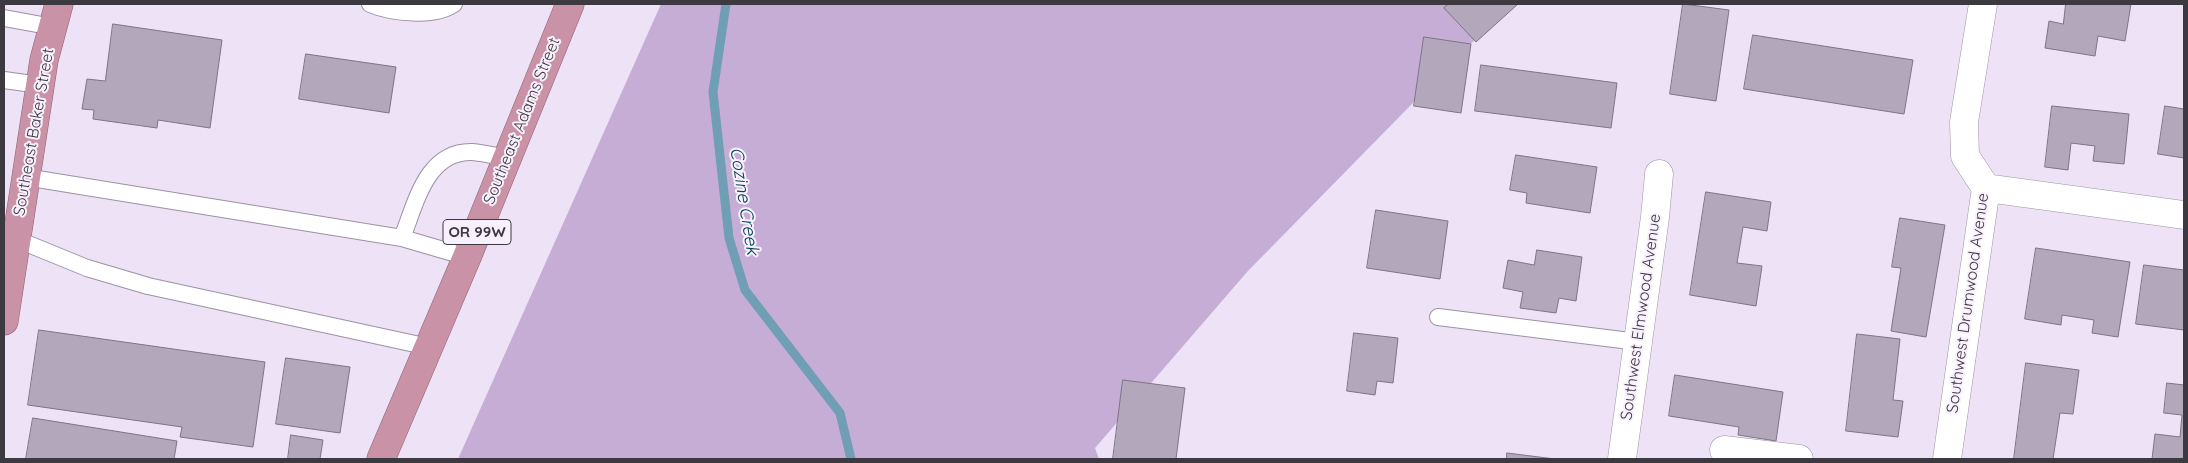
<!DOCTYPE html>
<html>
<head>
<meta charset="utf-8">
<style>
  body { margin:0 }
  #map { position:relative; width:2188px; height:463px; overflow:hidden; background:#ede2f6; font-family:Quicksand,sans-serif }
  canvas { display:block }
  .frame { position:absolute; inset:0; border:5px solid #3d3941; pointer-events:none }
</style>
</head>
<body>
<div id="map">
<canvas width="2188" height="463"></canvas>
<div class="frame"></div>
</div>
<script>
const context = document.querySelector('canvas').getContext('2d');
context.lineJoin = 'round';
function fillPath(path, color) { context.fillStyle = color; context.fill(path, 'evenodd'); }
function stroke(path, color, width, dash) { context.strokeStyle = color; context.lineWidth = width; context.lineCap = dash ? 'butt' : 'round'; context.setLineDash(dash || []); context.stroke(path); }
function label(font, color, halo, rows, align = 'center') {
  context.font = font + ' Quicksand,sans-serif'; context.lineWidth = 4; context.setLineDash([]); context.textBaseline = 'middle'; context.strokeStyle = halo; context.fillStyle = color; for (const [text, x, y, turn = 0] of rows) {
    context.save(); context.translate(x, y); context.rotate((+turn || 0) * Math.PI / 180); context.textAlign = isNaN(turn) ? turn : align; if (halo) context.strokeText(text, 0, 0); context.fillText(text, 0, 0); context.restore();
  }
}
fillPath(new Path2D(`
  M661 4H1510L1247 272 1095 448 1099 459H458Z`), '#c5add6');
stroke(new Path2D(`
  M726 4 713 92 729 238 745 290 840 413 851 459`), '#6f9eb5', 9);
const building = new Path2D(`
  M1449 4H1518L1476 42 1444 8Z
  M1683 4 1729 10 1716 101 1670 94Z
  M2066 4H2131L2125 41 2098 36 2095 56 2045 48 2049 21 2063 24Z
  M113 24 222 40 210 128 158 120 157 128 93 119 94 110 82 109 87 79 105 81Z
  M1753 35 1913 60 1904 114 1744 89Z
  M1424 37 1471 44 1461 113 1414 106Z
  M306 54 396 67 389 113 299 99Z
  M1481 65 1617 83 1611 128 1475 111Z
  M2052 106 2129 114 2124 164 2093 161 2095 146 2071 143 2068 170 2045 167Z
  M2165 106 2184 109V158L2158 154Z
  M1516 155 1597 167 1590 213 1526 203 1527 193 1510 190Z
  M1706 192 1771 202 1767 231 1743 227 1737 263 1762 266 1756 306 1690 295Z
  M1376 210 1448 221 1440 279 1367 268Z
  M1900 218 1945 225 1926 337 1891 331 1901 268 1892 267Z
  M2036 248 2130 262 2118 337 2092 333 2094 320 2062 315 2061 325 2025 319Z
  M1537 250 1582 257 1576 301 1559 298 1556 313 1520 308 1523 292 1503 288 1508 260 1534 265Z
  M2144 265 2184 270V330L2136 324Z
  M39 330 265 362 253 447 180 437 182 427 28 405Z
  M1354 333 1398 338 1393 383 1377 381 1375 395 1347 391Z
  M1857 334 1900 339 1893 400 1903 401 1898 437 1846 431Z
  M286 358 350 367 340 433 276 424Z
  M2026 363 2079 370 2073 414 2060 413 2053 459H2014Z
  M1675 375 1783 392 1776 441 1738 435 1739 427 1669 416Z
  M1123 380 1185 388 1176 459H1113Z
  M2167 383 2184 385V459H2152L2155 434 2180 437 2182 415 2164 413Z
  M33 418 177 441 174 459H26Z
  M291 435 323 440 320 459H288Z
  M1507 453 1555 459H1507Z`);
fillPath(building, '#b3a8bb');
stroke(building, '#7e7486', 1);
const service = new Path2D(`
  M370 4C392 13 434 18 454 4
  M4 18 53 27
  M4 80 40 85
  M25 177 402 238 467 257
  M402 238C416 203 426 151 472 152 484 153 496 156 507 158
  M16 239 87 268 148 286 429 347
  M1438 317 1638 342`);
const minor = new Path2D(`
  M1986 188 2184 215
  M1724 450 1799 459
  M1622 459 1655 217 1659 174
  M1947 459 1986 188 1965 156 1964 122 1983 4`);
const trunk = new Path2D(`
  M4 321 44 60 59 4
  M381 459 467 257 570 4`);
stroke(service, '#9d92a5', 18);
stroke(minor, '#9d92a5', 29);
stroke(trunk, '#906174', 29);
stroke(service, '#fff', 16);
stroke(minor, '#fff', 28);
stroke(trunk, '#ca92a6', 28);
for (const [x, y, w] of [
  [477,232,68]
]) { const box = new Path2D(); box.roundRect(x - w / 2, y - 12.5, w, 25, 4); context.fillStyle = '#f8f1fd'; context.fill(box); stroke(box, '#3d3941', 1); }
label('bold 15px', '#3d3941', null, [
  ["OR 99W",477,232]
]);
label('16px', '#3d3941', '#f8f1fd', [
  ["Southeast Adams Street",522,121,-68],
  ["Southeast Baker Street",34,132,-80],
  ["Southwest Drumwood Avenue",1968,303,-82],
  ["Southwest Elmwood Avenue",1641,317,-82]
]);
label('italic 18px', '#034257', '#f8f1fd', [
  ["Cozine Creek",744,201,81]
]);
</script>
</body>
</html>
